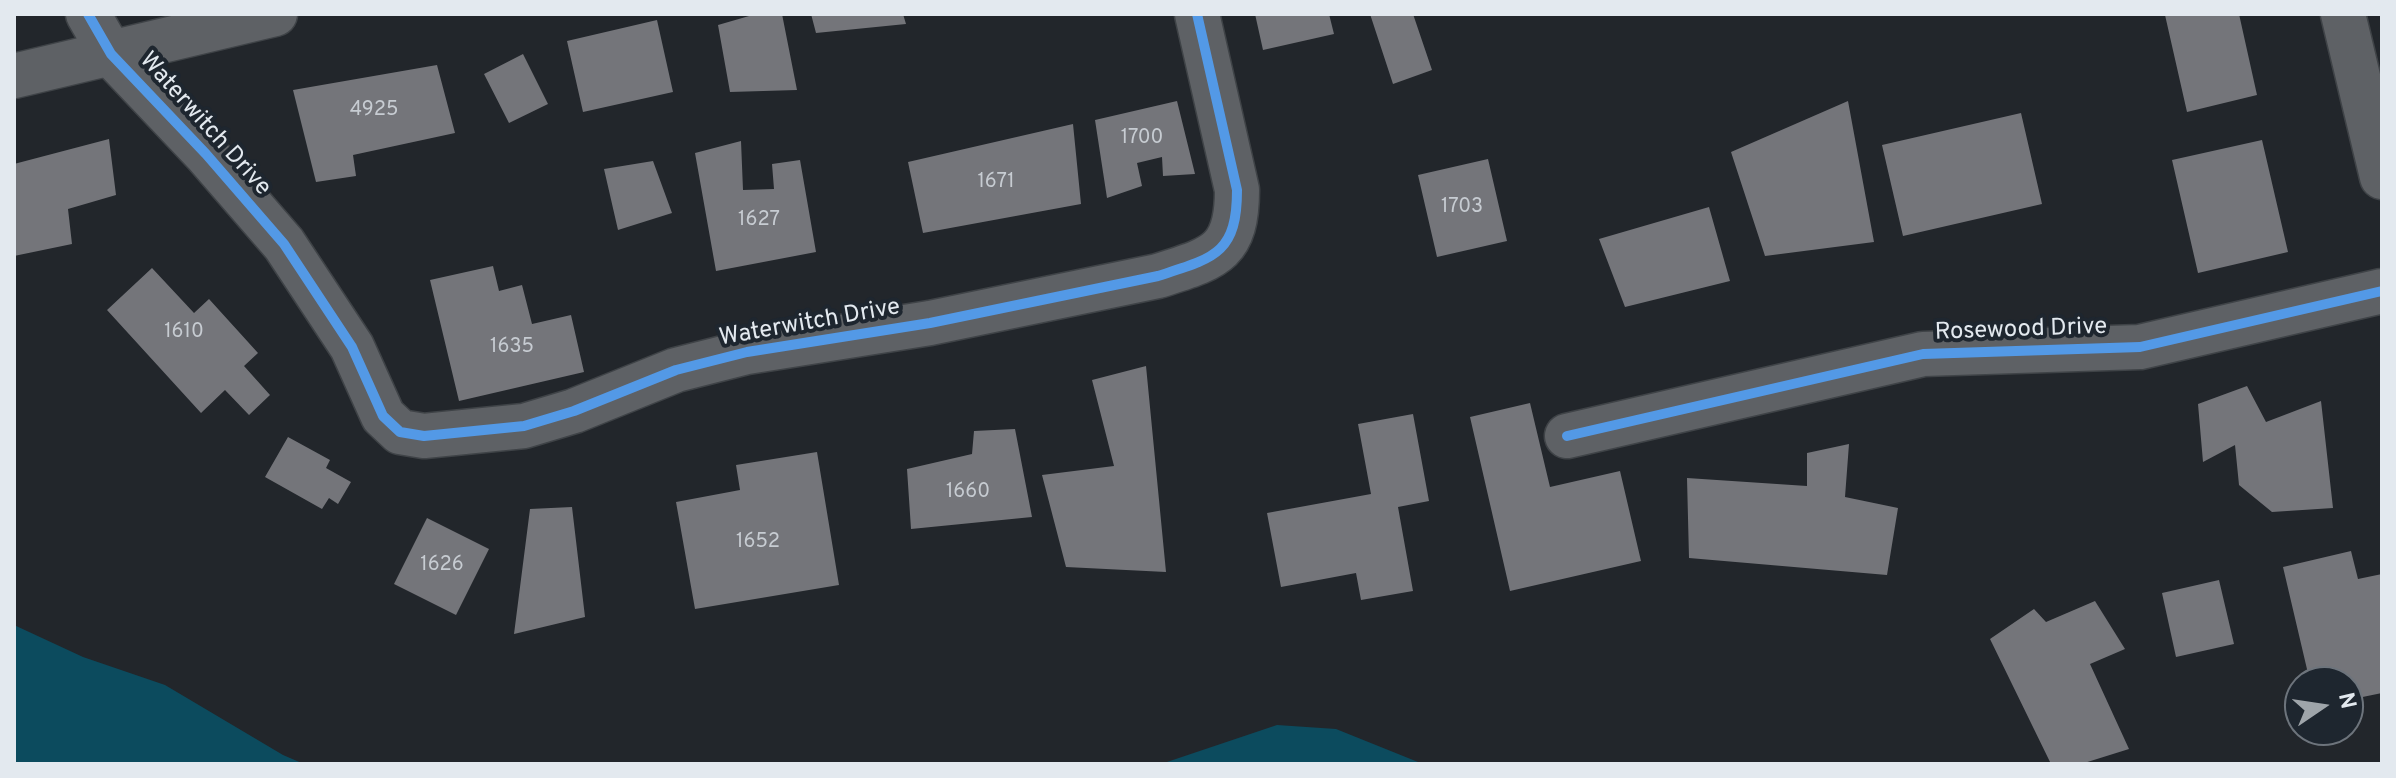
<!DOCTYPE html>
<html>
<head>
<meta charset="utf-8">
<style>
  body { margin:0 }
  #map { position:relative; width:2396px; height:778px; overflow:hidden; background:#22262b; font-family:Overpass,sans-serif }
  canvas { display:block }
  .frame { position:absolute; inset:0; border:16px solid #e3e9ef; pointer-events:none }
  .north { position:absolute; left:2284px; top:666px; width:80px; height:80px; box-sizing:border-box; background:#1e262f; border:2px solid #6d747c; border-radius:50%; rotate:77deg; font-size:22px; font-weight:700; line-height:32px; text-align:center; color:#e3e9ef }
  .north::after { content:''; display:block; margin:auto; width:28px; height:36px; background:#9fa5aa; clip-path:polygon(50% 0,100% 100%,50% 72%,0 100%) }
</style>
</head>
<body>
<div id="map">
<canvas width="2396" height="778"></canvas>
<div class="frame"></div>
<div class="north">N</div>
</div>
<script>
const context = document.querySelector('canvas').getContext('2d');
context.lineJoin = 'round';
function fillPath(path, color) { context.fillStyle = color; context.fill(path, 'evenodd'); }
function stroke(path, color, width, dash) { context.strokeStyle = color; context.lineWidth = width; context.lineCap = dash ? 'butt' : 'round'; context.setLineDash(dash || []); context.stroke(path); }
function label(font, color, halo, rows, align = 'center') {
  context.font = font + ' Overpass,sans-serif'; context.lineWidth = 8; context.setLineDash([]); context.textBaseline = 'middle'; context.strokeStyle = halo; context.fillStyle = color; for (const [text, x, y, turn = 0] of rows) {
    context.save(); context.translate(x, y); context.rotate((+turn || 0) * Math.PI / 180); context.textAlign = isNaN(turn) ? turn : align; if (halo) context.strokeText(text, 0, 0); context.fillText(text, 0, 0); context.restore();
  }
}
fillPath(new Path2D(`
  M14 625 83 657 165 685 283 755 304 764H14Z
  M1277 725 1336 729 1423 764H1161Z`), '#0c4b5e');
fillPath(new Path2D(`
  M756 14H782L797 90 730 92 718 25Z
  M811 14H903L906 24 816 33Z
  M1255 14H1329L1334 34 1263 50Z
  M1370 14H1413L1432 70 1393 84Z
  M2171 14H2239L2257 95 2187 112 2165 15Z
  M657 20 673 92 583 112 567 41Z
  M523 54 548 104 509 123 484 74Z
  M437 65 455 133 353 155 356 176 316 182 293 90Z
  M1177 101 1195 174 1163 176 1162 157 1137 163 1142 186 1107 198 1095 120Z
  M1848 101 1874 242 1765 256 1731 152Z
  M2021 113 2042 204 1903 236 1882 145Z
  M1073 124 1081 204 923 233 908 162Z
  M109 139 116 195 68 209 72 244 14 256V164Z
  M2262 140 2288 252 2198 273 2172 160Z
  M741 141 743 190 774 189 772 164 800 160 816 252 716 271 695 153Z
  M1488 159 1507 241 1437 257 1418 175Z
  M653 161 672 213 618 230 604 169Z
  M1709 207 1730 281 1625 307 1599 239Z
  M493 266 499 291 522 285 532 324 571 315 584 372 459 401 430 280Z
  M152 268 194 313 209 299 258 353 244 366 270 395 249 415 225 390 201 413 107 310Z
  M1146 366 1166 572 1066 567 1042 475 1114 466 1092 380Z
  M2247 386 2266 422 2321 401 2333 508 2272 512 2239 485 2235 445 2203 462 2198 404Z
  M1530 403 1550 487 1620 471 1641 561 1510 591 1470 417Z
  M1413 414 1429 501 1398 507 1413 591 1361 600 1356 573 1281 587 1267 513 1371 494 1358 424Z
  M1015 429 1032 517 911 529 907 469 972 454 974 431Z
  M288 437 330 460 326 468 351 482 338 504 329 498 322 509 265 477Z
  M1849 444 1845 497 1898 508 1887 575 1689 558 1687 478 1807 486V453Z
  M817 452 839 585 695 609 676 502 740 490 736 465Z
  M572 507 585 617 514 634 530 509Z
  M427 518 489 549 456 615 394 584Z
  M2351 551 2358 579 2382 574V693L2348 700V682H2310L2283 567Z
  M2219 580 2234 644 2176 657 2162 593Z
  M2095 601 2125 649 2090 664 2129 749 2081 764H2051L1990 639 2034 609 2046 622Z`), '#74757a');
const minor = new Path2D(`
  M88 14 111 54 206 154 284 244 352 347 383 416 400 432 424 436 524 426 574 411 676 370 747 352 930 323 1158 276C1214 258 1237 254 1237 190L1197 14
  M2343 14 2382 177
  M14 76 275 14
  M1567 436 1923 354 2140 347 2382 291`);
stroke(minor, '#3f4347', 47);
stroke(minor, '#5e6165', 44);
stroke(new Path2D(`
  M88 14 111 54 206 154 284 244 352 347 383 416 400 432 424 436 524 426 574 411 676 370 747 352 930 323 1158 276C1214 258 1237 254 1237 190L1197 14
  M1567 436 1923 354 2140 347 2382 291`), '#5399e6', 10);
label('20px', '#c7ccd2', null, [
  ["4925",374,111],
  ["1700",1142,139],
  ["1671",996,183],
  ["1703",1462,208],
  ["1627",759,221],
  ["1610",184,333],
  ["1635",512,348],
  ["1660",968,493],
  ["1652",758,543],
  ["1626",442,566]
]);
label('24px', '#e3e9ef', '#1e262f', [
  ["Waterwitch Drive",204,125,48],
  ["Waterwitch Drive",810,324,-10],
  ["Rosewood Drive",2021,331,-2]
]);
</script>
</body>
</html>
